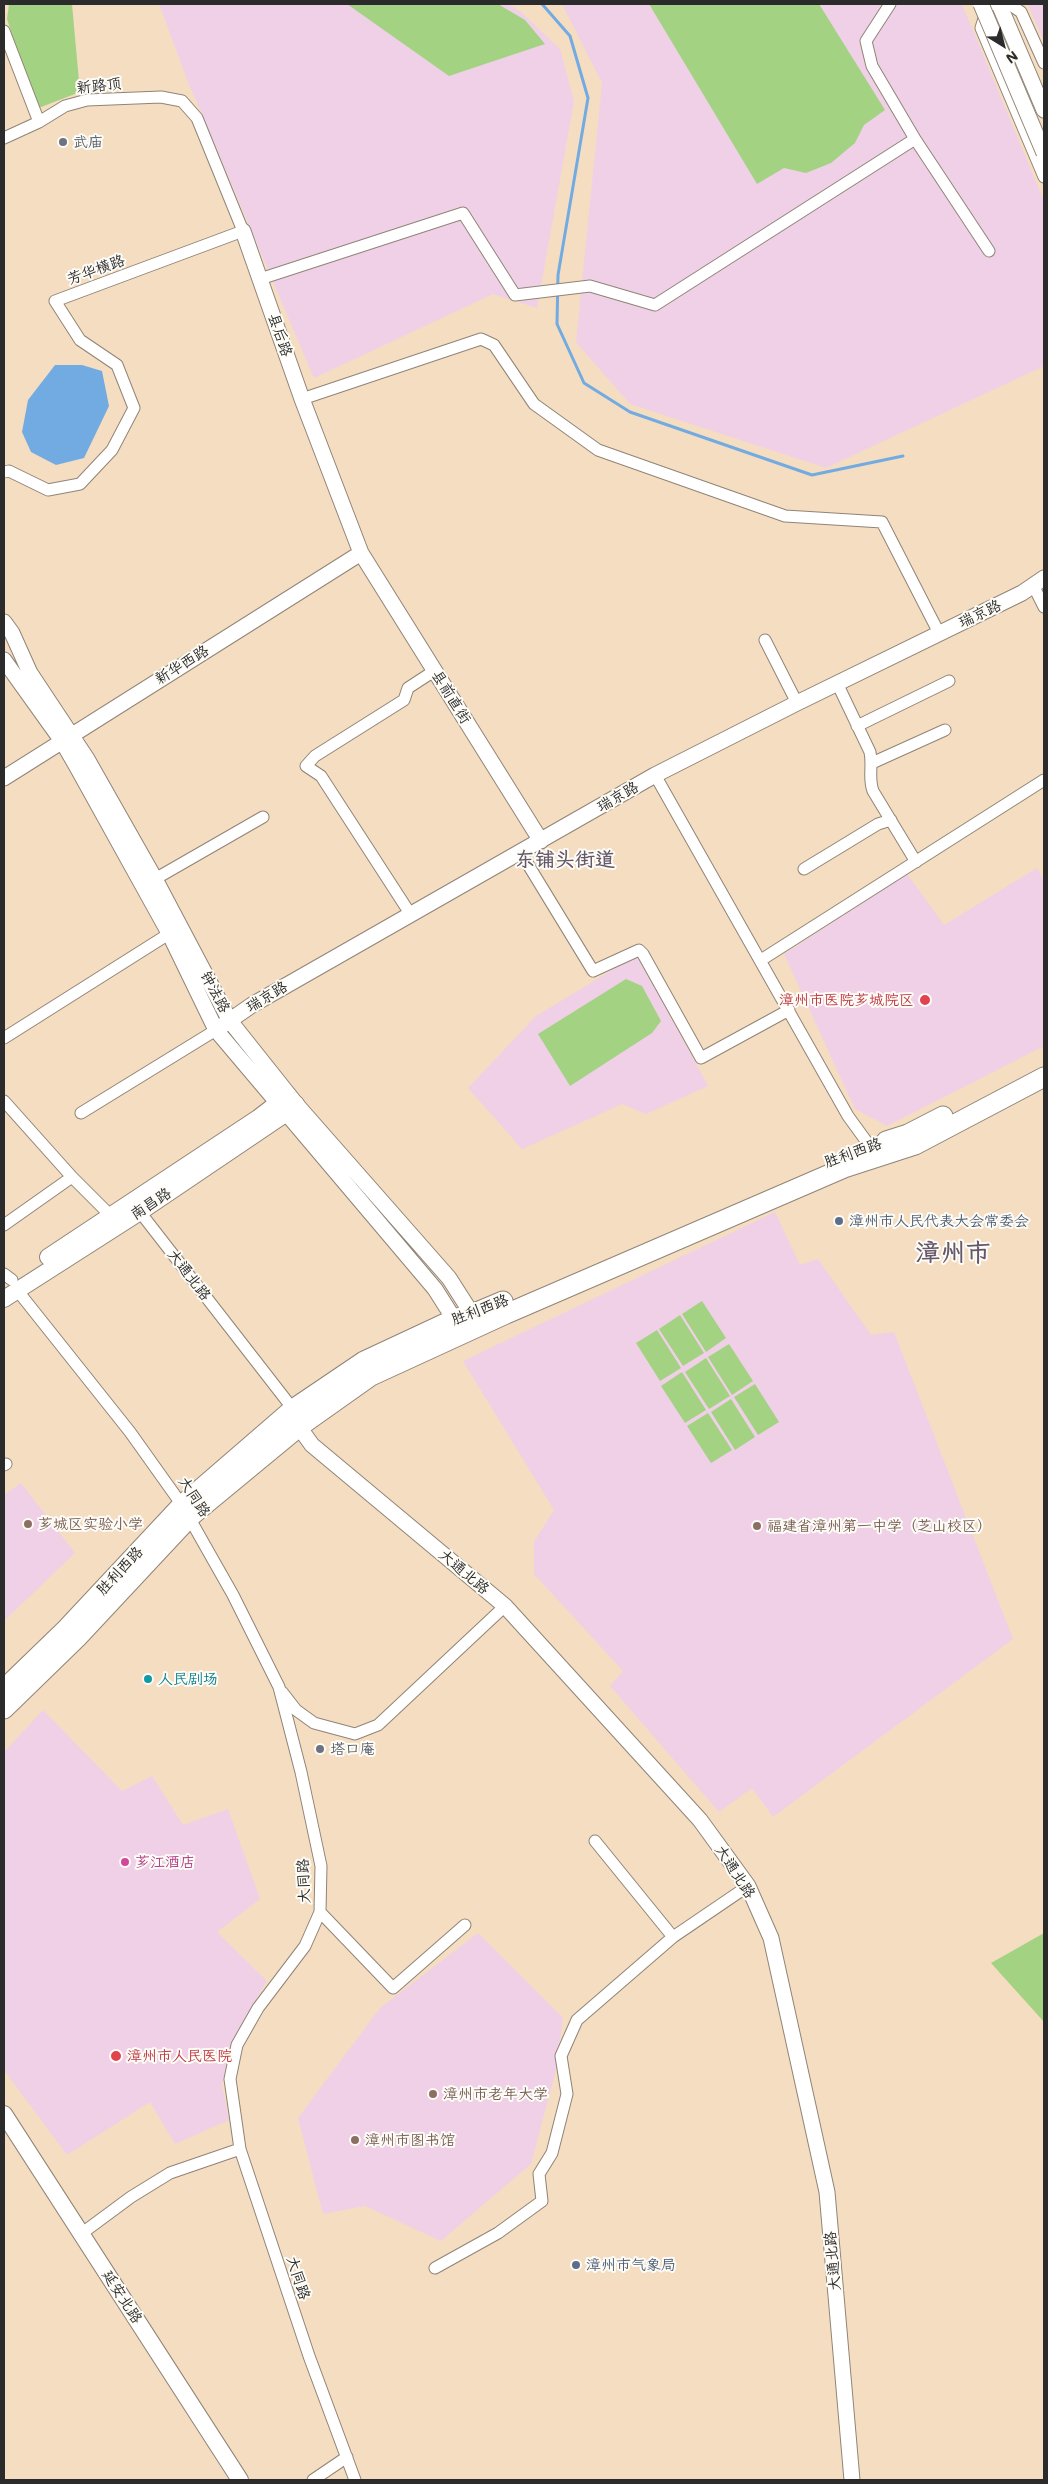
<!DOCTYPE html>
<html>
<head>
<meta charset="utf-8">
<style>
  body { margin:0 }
  #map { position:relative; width:1048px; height:2484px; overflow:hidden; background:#f5ddc1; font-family:Mali,sans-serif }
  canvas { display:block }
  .frame { position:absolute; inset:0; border:5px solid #2b2b2b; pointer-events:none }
  .north { position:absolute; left:978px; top:20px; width:50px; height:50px; -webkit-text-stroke:4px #fdfcf7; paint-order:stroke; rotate:144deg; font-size:14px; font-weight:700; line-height:20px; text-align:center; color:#2b2b2b }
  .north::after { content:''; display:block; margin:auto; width:18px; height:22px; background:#2b2b2b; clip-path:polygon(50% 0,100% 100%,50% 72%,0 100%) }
</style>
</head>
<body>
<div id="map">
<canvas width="1048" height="2484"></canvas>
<div class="frame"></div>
<div class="north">N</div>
</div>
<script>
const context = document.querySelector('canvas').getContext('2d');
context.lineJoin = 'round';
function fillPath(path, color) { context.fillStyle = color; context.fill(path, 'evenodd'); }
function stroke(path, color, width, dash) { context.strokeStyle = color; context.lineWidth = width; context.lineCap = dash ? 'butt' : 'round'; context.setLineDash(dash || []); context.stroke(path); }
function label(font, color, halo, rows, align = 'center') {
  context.font = font + ' Mali,"LXGW WenKai TC",sans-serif'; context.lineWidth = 4; context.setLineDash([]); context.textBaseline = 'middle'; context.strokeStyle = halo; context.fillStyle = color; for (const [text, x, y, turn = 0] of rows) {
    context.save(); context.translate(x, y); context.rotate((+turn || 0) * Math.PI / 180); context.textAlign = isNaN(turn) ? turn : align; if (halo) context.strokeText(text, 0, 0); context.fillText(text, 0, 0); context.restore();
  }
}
fillPath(new Path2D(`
  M159 4H508L521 12 560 49 574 101 537 308 493 294 314 378 188 82Z
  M562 4H962L1044 201V366L826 468 630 404 576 342 602 83Z
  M1028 4H1044V42L1029 7Z
  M1037 868 1044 880V1046L887 1126 855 1109 784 954 907 874 944 925Z
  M637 955 708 1086 646 1114 622 1104 522 1149 468 1088 536 1016Z
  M775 1212 800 1265 818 1259 871 1335 894 1332 1013 1639 773 1817 752 1788 719 1812 610 1686 623 1671 534 1574V1542L554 1510 463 1361Z
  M21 1483 75 1553 4 1621V1495Z
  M43 1710 122 1791 152 1776 183 1825 228 1809 260 1899 217 1932 267 1981 231 2043 222 2085 229 2120 175 2144 150 2102 67 2155 4 2070V1752Z
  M478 1933 563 2018 556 2070 531 2164 441 2241 365 2206 323 2214 298 2118 380 2008Z`), '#efd0e6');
fillPath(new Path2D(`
  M9 4H72L80 92 36 109 7 19Z
  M347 4H498L525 20 545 44 449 76Z
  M649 4H819L885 110 864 125 855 143 831 163 806 173 784 168 757 184Z
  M626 979 642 986 661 1021 652 1033 570 1086 538 1034Z
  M702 1301 726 1338 706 1352 682 1314Z
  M680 1315 704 1353 683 1366 659 1329Z
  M657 1330 681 1368 660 1381 636 1343Z
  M729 1344 753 1381 732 1395 708 1357Z
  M706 1358 730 1396 709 1409 685 1372Z
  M682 1372 706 1410 685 1423 661 1386Z
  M755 1384 779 1422 758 1435 734 1397Z
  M731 1399 755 1437 735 1450 711 1412Z
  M708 1413 732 1450 711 1463 687 1426Z
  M1044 1933V2022L991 1963Z`), '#a3d382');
fillPath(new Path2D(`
  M55 365H82L102 371 109 406 84 458 56 465 31 452 22 432 28 400Z`), '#72abe1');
stroke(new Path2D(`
  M542 4 570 36 588 98 558 275 557 324 584 383 630 412 812 475 903 456`), '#72abe1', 3);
const minor = new Path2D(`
  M995 4 988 6 981 28 1044 177
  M1009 4 1021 12 1044 63
  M4 31 39 122
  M4 138 39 122 65 106 87 100 161 97 182 101 197 118 243 231 55 301 80 340 117 365 134 408 112 450 80 484 48 490 9 471 4 472
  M915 139 989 251
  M260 279 463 213 515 295 590 286 655 305 915 139 872 66 866 41 890 4
  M302 399 481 339 494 345 534 404 598 450 785 516 882 522 939 633
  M1034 587 1044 607
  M765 640 797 703
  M837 683 870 752C873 767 868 777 873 791L916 862
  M857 726 949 681
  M872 763 945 730
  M655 775 848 1116 877 1156
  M521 853 593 971 639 950 643 954 701 1058 789 1010
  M804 869 878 824 891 820
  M155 879 263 817
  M411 915 321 776 306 766 315 756 404 700 408 688 434 671
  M761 960 1044 780
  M4 1038 175 930
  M4 1101 72 1177 110 1215
  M81 1113 216 1030
  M140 1212 293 1409
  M4 1225 72 1177
  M4 1274 12 1280
  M17 1290 130 1432 182 1505 233 1595 279 1687 301 1772 321 1866 320 1912 305 1946 258 2008 237 2045 230 2079 240 2149 309 2356 355 2480
  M4 1465 6 1464
  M282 1692 296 1710 314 1723 355 1734 378 1725 505 1606
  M595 1841 673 1937
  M320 1912 393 1988 465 1925
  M81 2234 131 2197 170 2173 240 2149
  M435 2268 498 2233 542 2201 539 2174 552 2153 567 2094 561 2056 577 2020 673 1937 748 1886
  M313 2480 347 2457`);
const tertiary = new Path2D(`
  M999 4 1044 110
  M243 231 302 399 361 553 541 841
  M4 622 12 633 30 673 87 759 155 879 230 1021 296 1104 449 1278 472 1314 475 1323
  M4 660 62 741 77 767 169 933 216 1030 435 1289 454 1319 456 1330
  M4 778 361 553
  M216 1030 252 1005 655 775 797 703 1022 593 1044 578
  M299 1427 312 1445 505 1606 700 1820 748 1886 771 1938 827 2192 852 2480`);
const secondary = new Path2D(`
  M48 1257 258 1118 288 1095
  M4 1299 140 1212 285 1114 296 1104
  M4 2114 240 2480`);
const primary = new Path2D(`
  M886 1141 908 1134 943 1116
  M4 1689 67 1628 182 1505 293 1409 364 1361 454 1319 472 1314 503 1301
  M4 1709 77 1638 190 1517 299 1427 371 1376 506 1314 844 1168 915 1145 1044 1077`);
stroke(minor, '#908476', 13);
stroke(tertiary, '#908476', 17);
stroke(secondary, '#908476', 18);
stroke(primary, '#908476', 21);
stroke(minor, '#fff', 11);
stroke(tertiary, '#fff', 15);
stroke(secondary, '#fff', 16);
stroke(primary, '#fff', 19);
const tertiaryBridge = new Path2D(`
  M981 4 1044 153`);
stroke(tertiaryBridge, '#908476', 17, []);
stroke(tertiaryBridge, '#fff', 15);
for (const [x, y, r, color] of [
  [63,142,5,"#6b7280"],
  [925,1000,6,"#e0444e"],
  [839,1221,5,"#5c6f8a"],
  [28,1524,5,"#8d6e63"],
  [757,1526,5,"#8d6e63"],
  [148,1679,5,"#0f9aa8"],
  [320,1749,5,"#6b7280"],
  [125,1862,5,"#d1479c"],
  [116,2056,6,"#e0444e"],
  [433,2094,5,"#8d6e63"],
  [355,2140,5,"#8d6e63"],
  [576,2265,5,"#5c6f8a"]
]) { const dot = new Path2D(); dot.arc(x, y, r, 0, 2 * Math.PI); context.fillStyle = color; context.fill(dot); stroke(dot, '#fdfcf7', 2); }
label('15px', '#2b2b2b', '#fdfcf7', [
  ["新路顶",99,86,-6],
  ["芳华横路",96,270,-20],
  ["县后路",280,335,71],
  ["瑞京路",980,614,-25],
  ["新华西路",182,665,-32],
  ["县前直街",451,697,58],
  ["瑞京路",618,797,-30],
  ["钟法路",215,992,62],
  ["瑞京路",267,997,-31],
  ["胜利西路",853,1153,-20],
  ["南昌路",151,1204,-33],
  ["大通北路",189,1275,52],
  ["胜利西路",480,1310,-21],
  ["大同路",194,1497,57],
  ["胜利西路",120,1571,-47],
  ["大通北路",464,1572,40],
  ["大通北路",735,1872,57],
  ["大同路",304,1881,-92],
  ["大通北路",833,2261,-95],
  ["大同路",298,2278,72],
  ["延安北路",122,2297,57]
]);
label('15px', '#5b616d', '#fdfcf7', [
  ["武庙",73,142],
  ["塔口庵",330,1749]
], 'left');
label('15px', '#be3a42', '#fdfcf7', [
  ["漳州市医院芗城院区",914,1000],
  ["漳州市人民医院",127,2056,"left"]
], 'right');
label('15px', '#4e5e75', '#fdfcf7', [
  ["漳州市人民代表大会常委会",849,1221],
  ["漳州市气象局",586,2265]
], 'left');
label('15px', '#785e54', '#fdfcf7', [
  ["芗城区实验小学",38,1524],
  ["福建省漳州第一中学（芝山校区）",767,1526],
  ["漳州市老年大学",443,2094],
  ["漳州市图书馆",365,2140]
], 'left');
label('15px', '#0d838f', '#fdfcf7', [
  ["人民剧场",158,1679]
], 'left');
label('15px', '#b23c85', '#fdfcf7', [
  ["芗江酒店",135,1862]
], 'left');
label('bold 20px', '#655869', '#fdfcf7', [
  ["东铺头街道",565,860]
]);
label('bold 25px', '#655869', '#fdfcf7', [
  ["漳州市",953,1253]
]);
</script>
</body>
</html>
